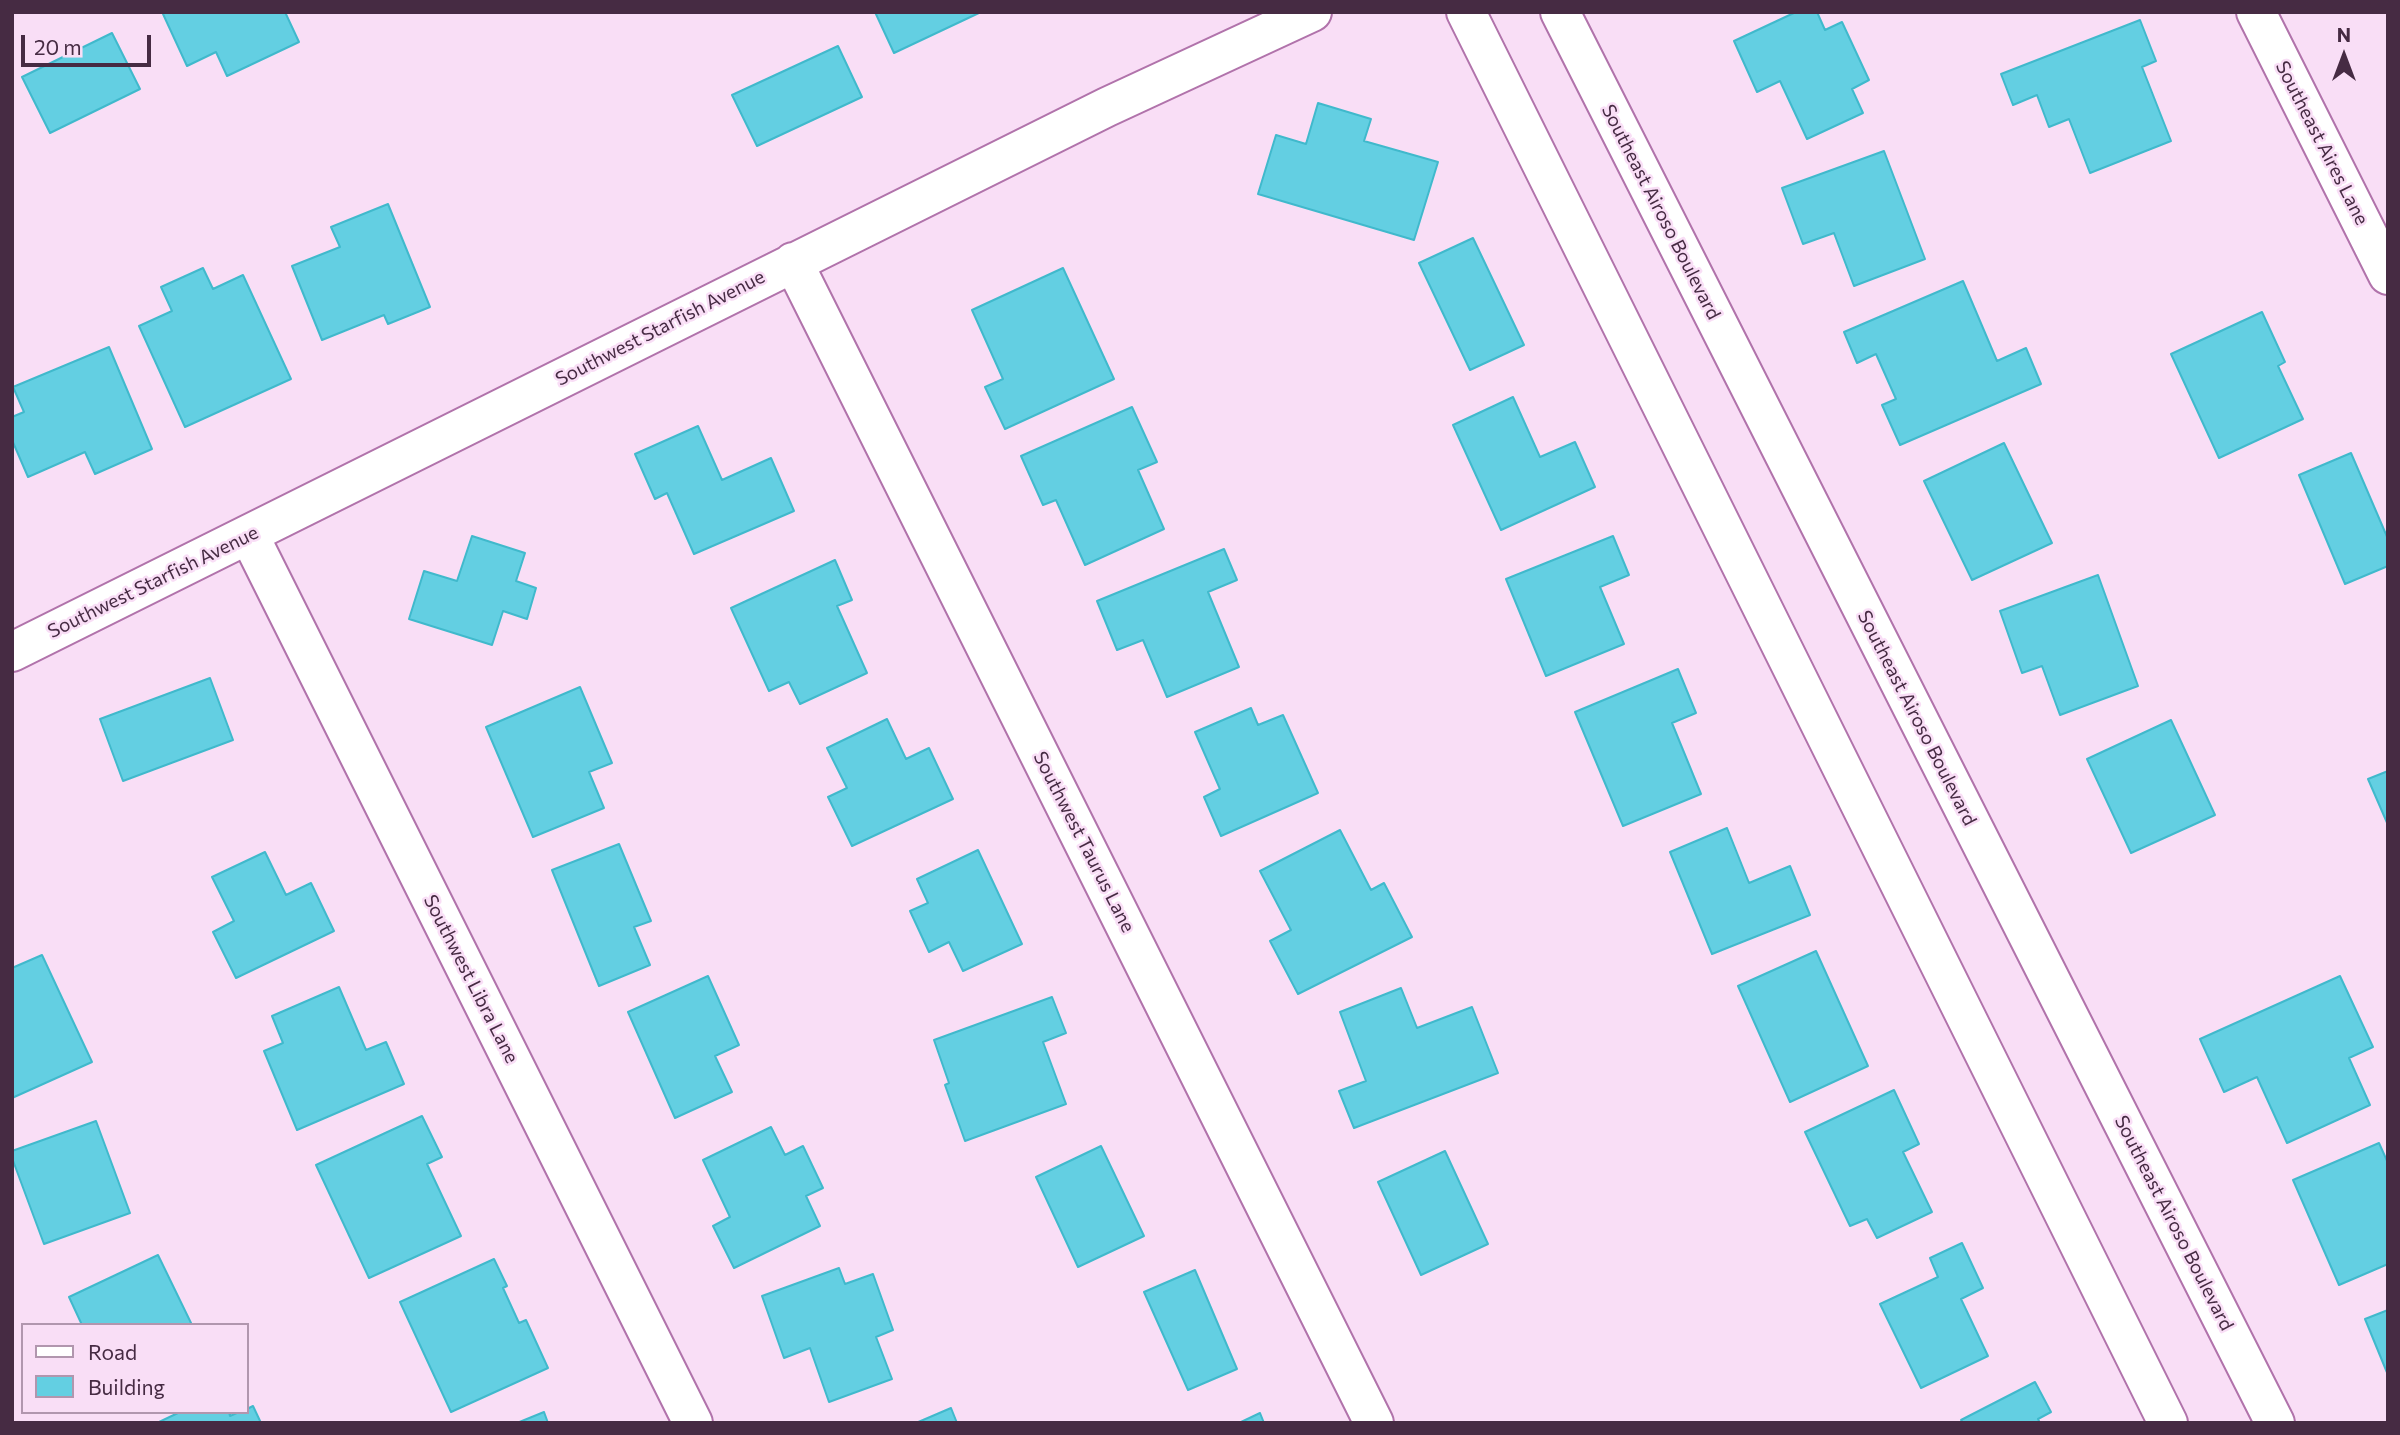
<!DOCTYPE html>
<html>
<head>
<meta charset="utf-8">
<style>
  body { margin:0 }
  #map { position:relative; width:2400px; height:1435px; overflow:hidden; background:#f9def6; font-family:Commissioner,sans-serif }
  canvas { display:block }
  .frame { position:absolute; inset:0; border:14px solid #462b43; pointer-events:none }
  .legend { position:absolute; left:21px; top:1323px; width:228px; height:91px; box-sizing:border-box; background:#f9def6; border:2px solid #b196ae; margin:0; padding:9px 12px; list-style:none; font-size:21px; color:#462b43 }
  .legend li { display:flex; align-items:center; gap:14px; height:35px }
  .legend b { width:35px; border:2px solid #b196ae }
  .north { position:absolute; left:2309px; top:21px; width:70px; height:70px; -webkit-text-stroke:5px #f9def6; paint-order:stroke; rotate:0deg; font-size:19px; font-weight:700; line-height:28px; text-align:center; color:#462b43 }
  .north::after { content:''; display:block; margin:auto; width:24px; height:32px; background:#462b43; clip-path:polygon(50% 0,100% 100%,50% 72%,0 100%) }
  .scale { position:absolute; left:21px; top:35px; width:130px; height:32px; box-sizing:border-box; border:4px solid #462b43; border-top:0; padding-left:9px; font-size:21px; line-height:24px; white-space:nowrap; color:#462b43; -webkit-text-stroke:5px #f9def6; paint-order:stroke }
</style>
</head>
<body>
<div id="map">
<canvas width="2400" height="1435"></canvas>
<div class="frame"></div>
<ul class="legend">
<li><b style="height:9px;background:#fff"></b>Road</li>
<li><b style="height:19px;background:#63cfe2"></b>Building</li>
</ul>
<div class="north">N</div>
<div class="scale">20 m</div>
</div>
<script>
const context = document.querySelector('canvas').getContext('2d');
context.lineJoin = 'round';
function fillPath(path, color) { context.fillStyle = color; context.fill(path, 'evenodd'); }
function stroke(path, color, width, dash) { context.strokeStyle = color; context.lineWidth = width; context.lineCap = dash ? 'butt' : 'round'; context.setLineDash(dash || []); context.stroke(path); }
function label(font, color, halo, rows, align = 'center') {
  context.font = font + ' Commissioner,sans-serif'; context.lineWidth = 5; context.setLineDash([]); context.textBaseline = 'middle'; context.strokeStyle = halo; context.fillStyle = color; for (const [text, x, y, turn = 0] of rows) {
    context.save(); context.translate(x, y); context.rotate((+turn || 0) * Math.PI / 180); context.textAlign = isNaN(turn) ? turn : align; if (halo) context.strokeText(text, 0, 0); context.fillText(text, 0, 0); context.restore();
  }
}
const building = new Path2D(`
  M166 12H285L299 42 227 76 216 52 187 66 163 14Z
  M875 12H981L894 53Z
  M1796 12H1817L1825 30 1842 22 1869 80 1852 89 1863 113 1807 139 1780 81 1757 92 1734 41Z
  M2140 20 2156 61 2142 67 2171 141 2090 173 2069 119 2049 127 2037 95 2013 105 2001 74Z
  M112 33 140 89 50 133 22 77Z
  M838 46 862 97 757 146 732 95Z
  M1318 103 1371 119 1364 141 1438 162 1414 240 1258 194 1276 135 1306 144Z
  M1884 151 1925 259 1854 286 1834 233 1803 244 1782 188Z
  M388 204 430 307 388 324 384 315 322 340 292 266 340 247 331 227Z
  M1473 238 1524 345 1470 370 1419 263Z
  M203 268 213 289 243 275 291 379 185 427 139 326 172 311 161 287Z
  M1063 268 1114 379 1005 429 985 387 1003 379 972 310Z
  M1963 281 1997 361 2026 348 2041 384 1900 445 1882 405 1896 399 1876 354 1857 363 1844 332Z
  M2262 312 2285 362 2278 366 2303 419 2219 458 2171 354Z
  M109 347 152 449 95 474 85 452 28 477 12 440V417L24 412 13 387Z
  M1513 397 1540 457 1575 442 1595 487 1501 530 1453 425Z
  M1132 407 1157 462 1138 470 1164 529 1085 565 1056 500 1043 505 1021 456Z
  M698 426 722 480 771 458 794 511 694 554 667 493 655 499 635 454Z
  M2004 443 2052 543 1972 580 1924 481Z
  M2351 453 2388 539V566L2345 584 2299 475Z
  M472 536 525 553 516 581 536 588 527 619 503 611 492 645 409 619 424 571 457 581Z
  M1613 536 1629 575 1600 587 1624 644 1546 676 1506 579Z
  M1224 549 1237 580 1208 592 1239 667 1167 697 1143 640 1117 650 1097 601Z
  M835 560 852 600 837 606 867 673 800 704 789 682 769 691 731 608Z
  M2098 575 2138 686 2060 715 2042 666 2022 673 2000 611Z
  M1678 669 1696 713 1672 723 1701 794 1623 826 1575 712Z
  M210 678 233 740 123 781 100 719Z
  M580 687 612 763 589 772 604 808 533 837 486 727Z
  M1251 708 1258 725 1283 715 1318 793 1221 836 1204 797 1220 789 1195 732Z
  M887 719 906 759 929 748 953 799 852 846 828 797 847 788 827 748Z
  M2171 720 2215 815 2131 853 2087 759Z
  M2388 771V825L2368 779Z
  M1727 828 1749 883 1790 866 1810 915 1712 954 1670 852Z
  M1340 830 1371 890 1384 883 1412 937 1298 994 1270 941 1291 930 1260 871Z
  M619 844 651 921 634 927 650 965 599 986 552 870Z
  M978 850 1022 944 963 971 949 942 929 952 910 911 928 903 917 879Z
  M265 852 286 895 311 883 334 931 236 978 213 932 234 921 212 877Z
  M1816 951 1868 1066 1790 1102 1738 986Z
  M42 955 92 1062 12 1098V968Z
  M708 976 739 1045 715 1056 732 1092 675 1118 628 1012Z
  M2340 976 2373 1047 2349 1058 2370 1105 2287 1143 2257 1077 2224 1092 2200 1039Z
  M339 987 366 1050 386 1042 404 1084 297 1130 264 1051 283 1043 272 1016Z
  M1401 988 1417 1028 1472 1007 1498 1073 1354 1128 1339 1091 1366 1081 1340 1012Z
  M1052 997 1066 1033 1043 1042 1066 1104 965 1141 945 1085 949 1083 934 1040Z
  M1894 1090 1919 1144 1903 1152 1932 1212 1877 1238 1867 1219 1850 1226 1805 1132Z
  M422 1116 442 1157 427 1164 461 1236 369 1278 316 1165Z
  M96 1121 130 1213 44 1244 12 1158V1151Z
  M771 1127 785 1155 803 1146 823 1188 806 1196 820 1226 734 1268 713 1226 730 1217 703 1160Z
  M2379 1143 2388 1163V1264L2339 1285 2293 1180Z
  M1101 1146 1144 1236 1078 1267 1036 1177Z
  M1445 1151 1488 1244 1421 1275 1378 1182Z
  M1962 1243 1983 1288 1961 1299 1988 1356 1921 1388 1880 1304 1938 1277 1930 1258Z
  M158 1255 192 1325H82L69 1297Z
  M494 1259 507 1286 503 1288 519 1323 526 1320 548 1368 451 1412 400 1302Z
  M839 1268 845 1284 873 1274 893 1330 876 1337 892 1379 829 1402 810 1348 784 1358 762 1296Z
  M1195 1270 1237 1369 1188 1390 1144 1292Z
  M2388 1310V1375L2365 1319Z
  M2035 1382 2051 1412 2038 1419 2040 1423H1963L1961 1420Z
  M253 1406 261 1423H157L180 1412H229L230 1416 239 1412H247V1409Z
  M951 1408 957 1423H916Z
  M544 1412 548 1423H517Z
  M1260 1413 1264 1423H1239Z`);
fillPath(building, '#63cfe2');
stroke(building, '#40b9cc', 2);
const street = new Path2D(`
  M2256 12 2388 275
  M793 262 1374 1423
  M249 535 693 1423
  M12 652 1107 107 1312 12`);
const secondary = new Path2D(`
  M1466 12 2168 1423
  M1560 12 2275 1423`);
stroke(street, '#b173ab', 42);
stroke(secondary, '#b173ab', 42);
stroke(street, '#fff', 38);
stroke(secondary, '#fff', 38);
label('19px', '#462b43', '#f9def6', [
  ["Southeast Aires Lane",2322,143,63],
  ["Southeast Airoso Boulevard",1661,212,63],
  ["Southwest Starfish Avenue",660,328,-27],
  ["Southwest Starfish Avenue",153,582,-26],
  ["Southeast Airoso Boulevard",1917,718,63],
  ["Southwest Taurus Lane",1084,842,63],
  ["Southwest Libra Lane",471,979,63],
  ["Southeast Airoso Boulevard",2174,1223,63]
]);
</script>
</body>
</html>
